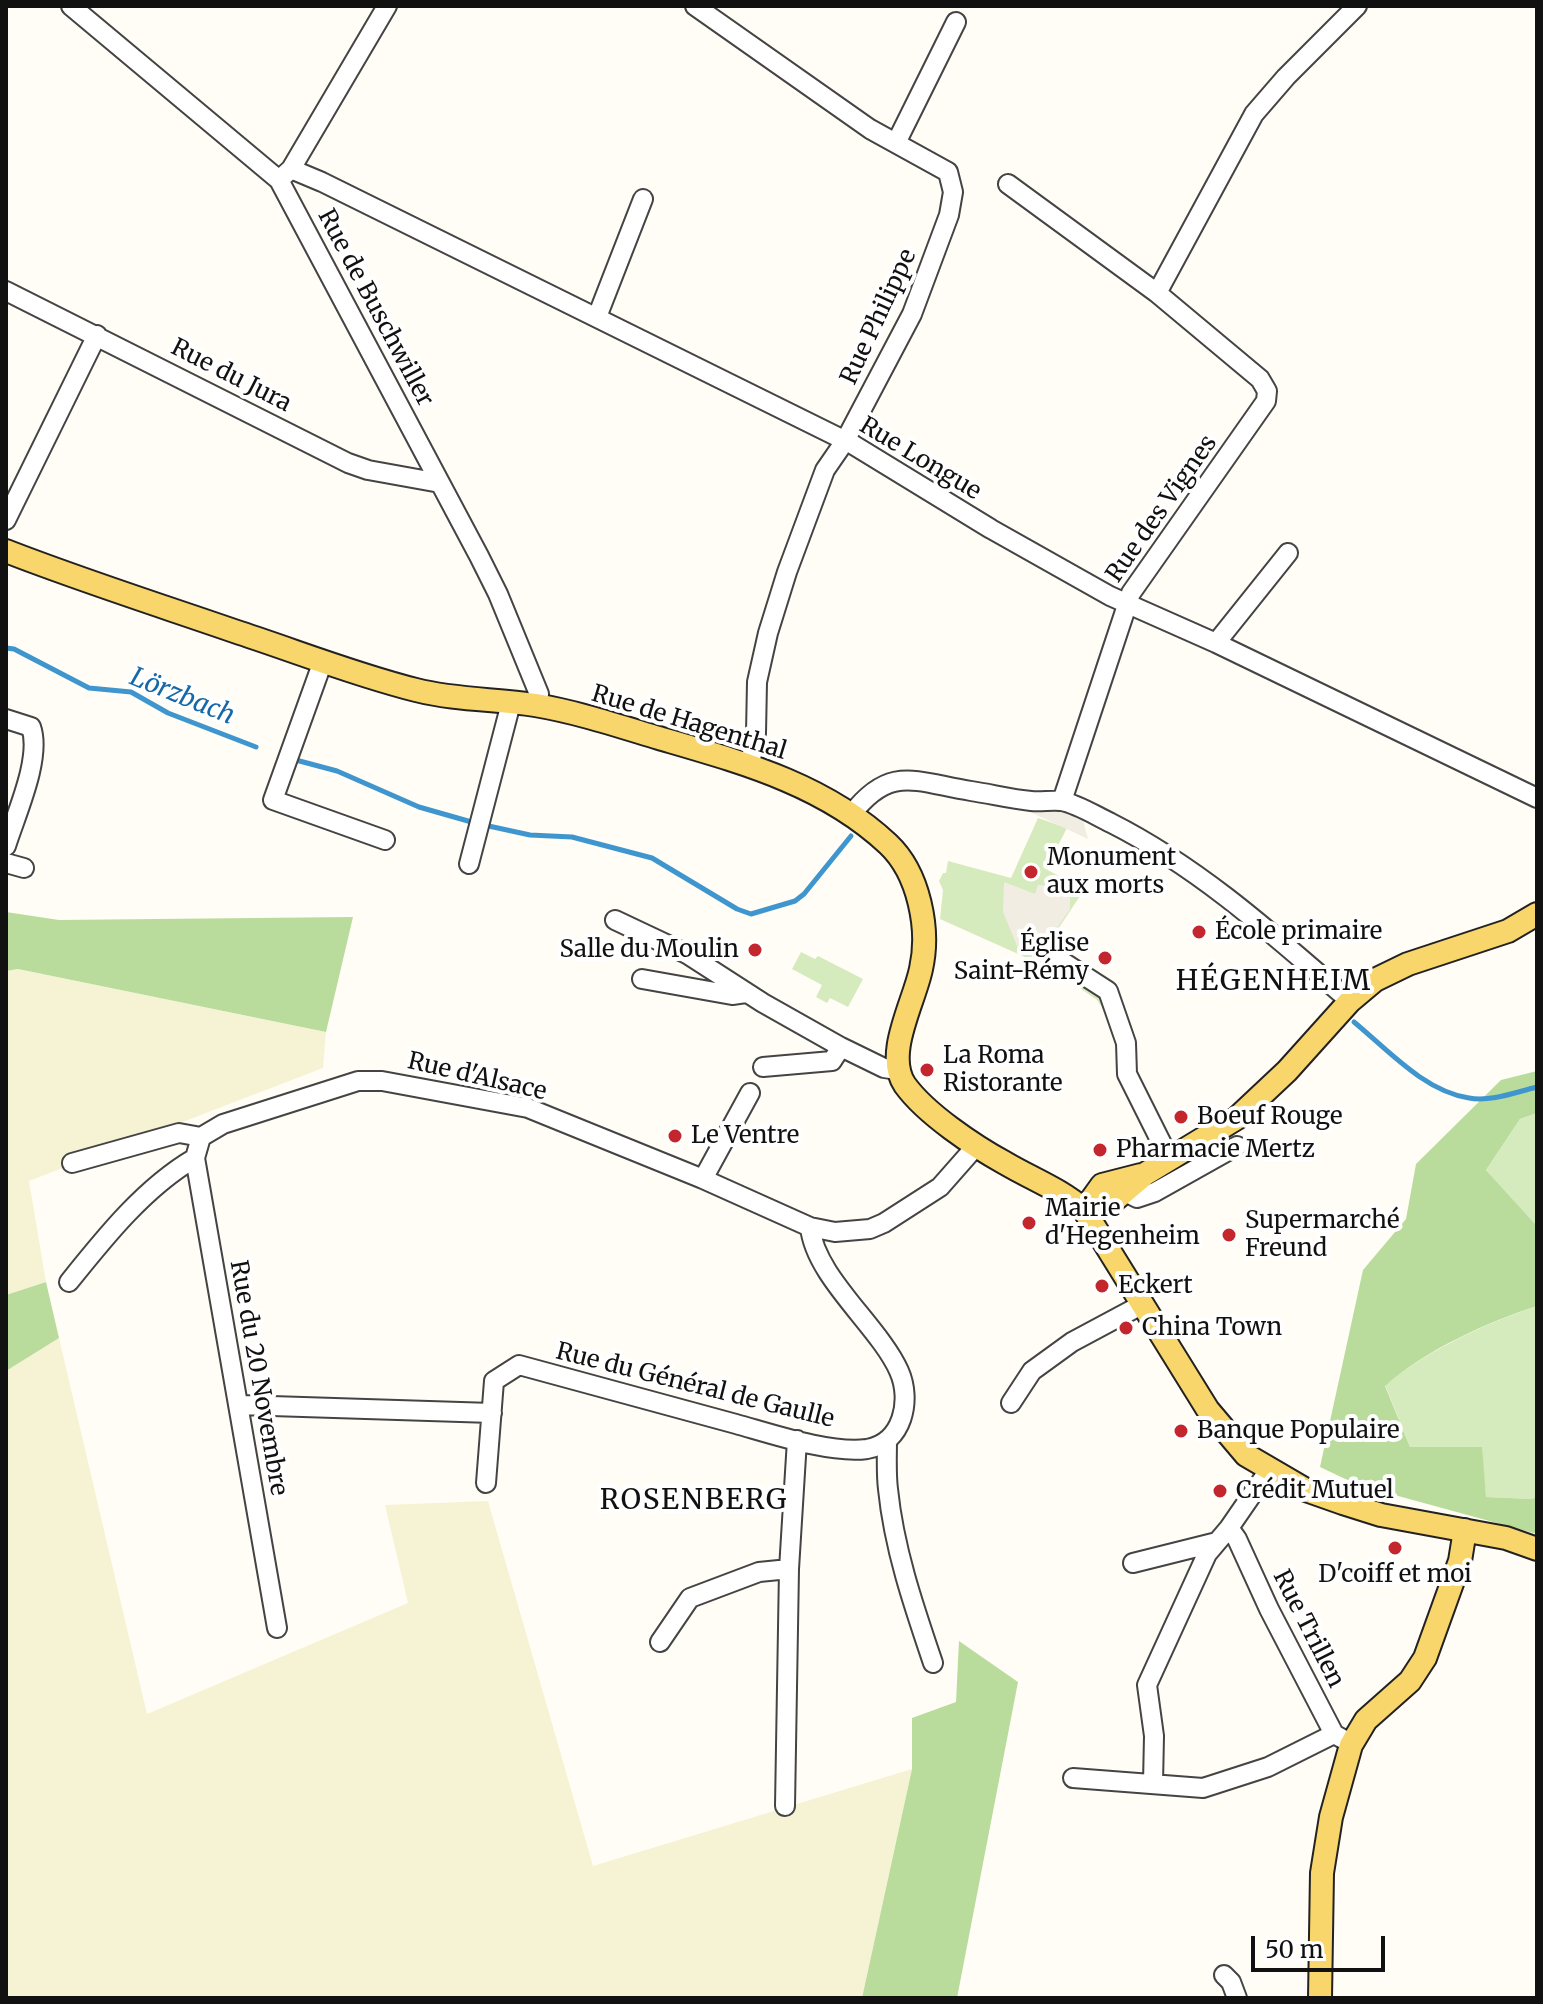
<!DOCTYPE html>
<html>
<head>
<meta charset="utf-8">
<style>
  body { margin:0 }
  #map { position:relative; width:1543px; height:2004px; overflow:hidden; background:#fffdf5; font-family:Merriweather,serif }
  canvas { display:block }
  .frame { position:absolute; inset:0; border:8px solid #111; pointer-events:none }
  .scale { position:absolute; left:1251px; top:1936px; width:134px; height:36px; box-sizing:border-box; border:4px solid #111; border-top:0; padding-left:10px; font-size:24px; line-height:28px; white-space:nowrap; color:#111; -webkit-text-stroke:6px #fff; paint-order:stroke }
</style>
</head>
<body>
<div id="map">
<canvas width="1543" height="2004"></canvas>
<div class="frame"></div>
<div class="scale">50 m</div>
</div>
<script>
const context = document.querySelector('canvas').getContext('2d');
context.lineJoin = 'round';
function fillPath(path, color) { context.fillStyle = color; context.fill(path, 'evenodd'); }
function stroke(path, color, width, dash) { context.strokeStyle = color; context.lineWidth = width; context.lineCap = dash ? 'butt' : 'round'; context.setLineDash(dash || []); context.stroke(path); }
function label(font, color, halo, rows, align = 'center') {
  context.font = font + ' Merriweather,serif'; context.lineWidth = 8; context.setLineDash([]); context.textBaseline = 'middle'; context.strokeStyle = halo; context.fillStyle = color; for (const [text, x, y, turn = 0] of rows) {
    context.save(); context.translate(x, y); context.rotate((+turn || 0) * Math.PI / 180); context.textAlign = isNaN(turn) ? turn : align; if (halo) context.strokeText(text, 0, 0); context.fillText(text, 0, 0); context.restore();
  }
}
fillPath(new Path2D(`
  M18 969 326 1032 323 1068 29 1181 46 1282 6 1295V971Z
  M59 1338 147 1714 408 1603 385 1505 488 1501 593 1866 912 1769 862 1998H6V1371Z`), '#f6f3d4');
fillPath(new Path2D(`
  M1038 818 1067 828 1046 869 1084 890 1040 956 1104 993 1106 1013 1097 1000 1057 972V969L1036 962 940 919 943 890 939 881 943 873H946L948 861 1011 878Z
  M801 952 815 959 818 956 863 979 848 1007 830 998 827 1003 816 997 822 985 792 969Z
  M1537 1113V1226L1486 1170 1520 1119Z
  M1537 1306V1496L1532 1499 1486 1497 1481 1447H1410L1385 1385C1428 1350 1484 1324 1537 1306Z`), '#d5ebbd');
fillPath(new Path2D(`
  M6 912 59 920 353 917 326 1032 18 969 6 971Z
  M1537 1071V1113L1520 1119 1486 1170 1537 1226V1306C1486 1323 1425 1350 1385 1386L1410 1447H1482L1486 1497 1532 1499 1537 1496V1534L1358 1485 1320 1467 1363 1270 1406 1219 1416 1164 1501 1080Z
  M46 1282 59 1338 6 1371V1295Z
  M959 1641 1018 1682 957 1998H862L912 1769V1718L956 1702Z`), '#b9dc9c');
fillPath(new Path2D(`
  M1049 805 1082 816 1088 839 1030 812 1029 806Z
  M1004 882 1035 894 1038 885 1060 886 1070 894V909L1036 959 1018 948 1003 912Z`), '#f1ede2');
stroke(new Path2D(`
  M6 648 14 649 89 688 131 692 168 713 256 747
  M292 759 337 771 419 807 475 823
  M484 825 530 835 572 837 652 858 737 909 751 914 795 901 804 894 851 836
  M1354 1022C1388 1050 1424 1091 1469 1098 1491 1102 1516 1092 1537 1087`), '#3f96cf', 5);
const minor = new Path2D(`
  M71 6 279 180 479 556 498 594 539 694 538 706
  M695 6 870 129 948 172 953 192 949 215 912 314 845 441 825 470 787 572 768 633 757 682 756 733 750 764
  M896 143 956 22
  M291 169 387 6
  M279 180 291 169 322 182 852 444 991 529 1110 596 1216 643 1537 798
  M1008 184 1157 293 1260 379 1267 391 1266 401 1131 593 1062 801
  M6 291 348 463 368 470 440 483
  M1157 293 1254 114 1286 77 1357 6
  M597 317 643 199
  M6 520 97 335
  M1216 643 1288 553
  M323 661 273 800 385 840
  M6 719 31 727C42 758 16 814 6 846
  M851 815C890 764 915 782 971 791 991 794 1011 799 1031 801 1041 802 1051 800 1061 801 1078 804 1096 816 1111 823 1200 868 1275 936 1350 1001
  M6 863 24 868
  M469 864 511 703
  M615 920 687 954 763 1003 841 1047 884 1068 897 1070
  M1043 949 1108 991 1126 1043 1127 1074 1170 1160
  M642 979 732 995 746 993
  M763 1067 832 1061 841 1047
  M201 1137 195 1158 277 1628
  M72 1163 179 1133 201 1137 223 1124 358 1081H382L528 1108 703 1179 810 1227 835 1232 870 1229 884 1223 940 1187 977 1145
  M703 1179 750 1093
  M1125 1192 1137 1198 1155 1192 1237 1146
  M69 1282C105 1237 145 1187 195 1158
  M1011 1403 1032 1371 1072 1342 1143 1304
  M240 1405 492 1413
  M887 1440C887 1456 886 1473 888 1489 894 1549 914 1607 933 1663
  M486 1483 494 1381 519 1365C591 1385 664 1404 736 1424 772 1434 831 1454 867 1449 903 1443 912 1400 899 1371 879 1326 815 1277 810 1227
  M1229 1528 1237 1539 1269 1609 1334 1734 1343 1739
  M1133 1563 1217 1542
  M660 1642 690 1598 759 1572 789 1569
  M1073 1778 1203 1788 1268 1767 1334 1734
  M1153 1783 1154 1736 1147 1685 1207 1554 1229 1528 1269 1470
  M785 1806 789 1569 797 1440
  M1224 1975 1231 1982 1237 1998`);
const major = new Path2D(`
  M6 551C83 581 162 606 240 633 298 652 356 675 416 690 455 700 495 699 535 705 577 712 619 726 659 738 741 762 824 784 888 844 919 873 930 929 921 969 914 1003 884 1054 905 1085 926 1114 974 1146 1005 1163 1032 1179 1060 1189 1084 1210L1208 1410 1246 1455 1306 1490 1343 1503 1381 1515 1506 1538 1537 1549
  M1084 1210 1112 1202 1145 1174 1237 1118 1287 1071 1350 1001 1375 980 1408 964 1508 931 1537 914
  M1084 1210 1102 1185 1141 1175
  M1320 1998 1322 1873 1331 1817 1351 1745 1366 1720 1410 1681 1425 1658 1460 1561 1465 1530`);
stroke(minor, '#444', 22);
stroke(major, '#222', 26);
stroke(minor, '#fff', 18);
stroke(major, '#f9d66b', 22);
for (const [x, y, r, color] of [
  [1031,872,8,"#c4262e"],
  [1199,932,8,"#c4262e"],
  [755,950,8,"#c4262e"],
  [1105,958,8,"#c4262e"],
  [927,1070,8,"#c4262e"],
  [1181,1117,8,"#c4262e"],
  [675,1136,8,"#c4262e"],
  [1100,1150,8,"#c4262e"],
  [1029,1223,8,"#c4262e"],
  [1229,1235,8,"#c4262e"],
  [1102,1286,8,"#c4262e"],
  [1126,1328,8,"#c4262e"],
  [1181,1431,8,"#c4262e"],
  [1220,1491,8,"#c4262e"],
  [1395,1548,8,"#c4262e"]
]) { const dot = new Path2D(); dot.arc(x, y, r, 0, 2 * Math.PI); context.fillStyle = color; context.fill(dot); stroke(dot, '#fff', 3); }
label('24px', '#111', '#fff', [
  ["Rue de Buschwiller",375,308,62],
  ["Rue Philippe",879,317,-65],
  ["Rue du Jura",231,376,27],
  ["Rue Longue",920,459,31],
  ["Rue des Vignes",1162,509,-55],
  ["Rue de Hagenthal",689,723,17],
  ["Rue d'Alsace",477,1077,13],
  ["Rue du 20 Novembre",258,1378,80],
  ["Rue du Général de Gaulle",695,1386,14],
  ["Rue Trillen",1308,1629,63]
]);
label('24px', '#111', '#fff', [
  ["Monument",1047,858],
  ["aux morts",1047,886],
  ["École primaire",1215,932],
  ["Église",1089,944,"right"],
  ["Saint-Rémy",1089,972,"right"],
  ["Salle du Moulin",739,950,"right"],
  ["La Roma",943,1056],
  ["Ristorante",943,1084],
  ["Boeuf Rouge",1197,1117],
  ["Le Ventre",691,1136],
  ["Pharmacie Mertz",1116,1150],
  ["Mairie",1045,1209],
  ["d'Hegenheim",1045,1237],
  ["Supermarché",1245,1221],
  ["Freund",1245,1249],
  ["Eckert",1118,1286],
  ["China Town",1142,1328],
  ["Banque Populaire",1197,1431],
  ["Crédit Mutuel",1236,1491],
  ["D'coiff et moi",1395,1575,"center"]
], 'left');
label('italic 26px', '#1768a6', '#fff', [
  ["Lörzbach",182,697,22]
]);
context.letterSpacing = '2px';
label('28px', '#111', '#fff', [
  ["HÉGENHEIM",1274,982],
  ["ROSENBERG",694,1501]
]);
context.letterSpacing = '0px';
</script>
</body>
</html>
